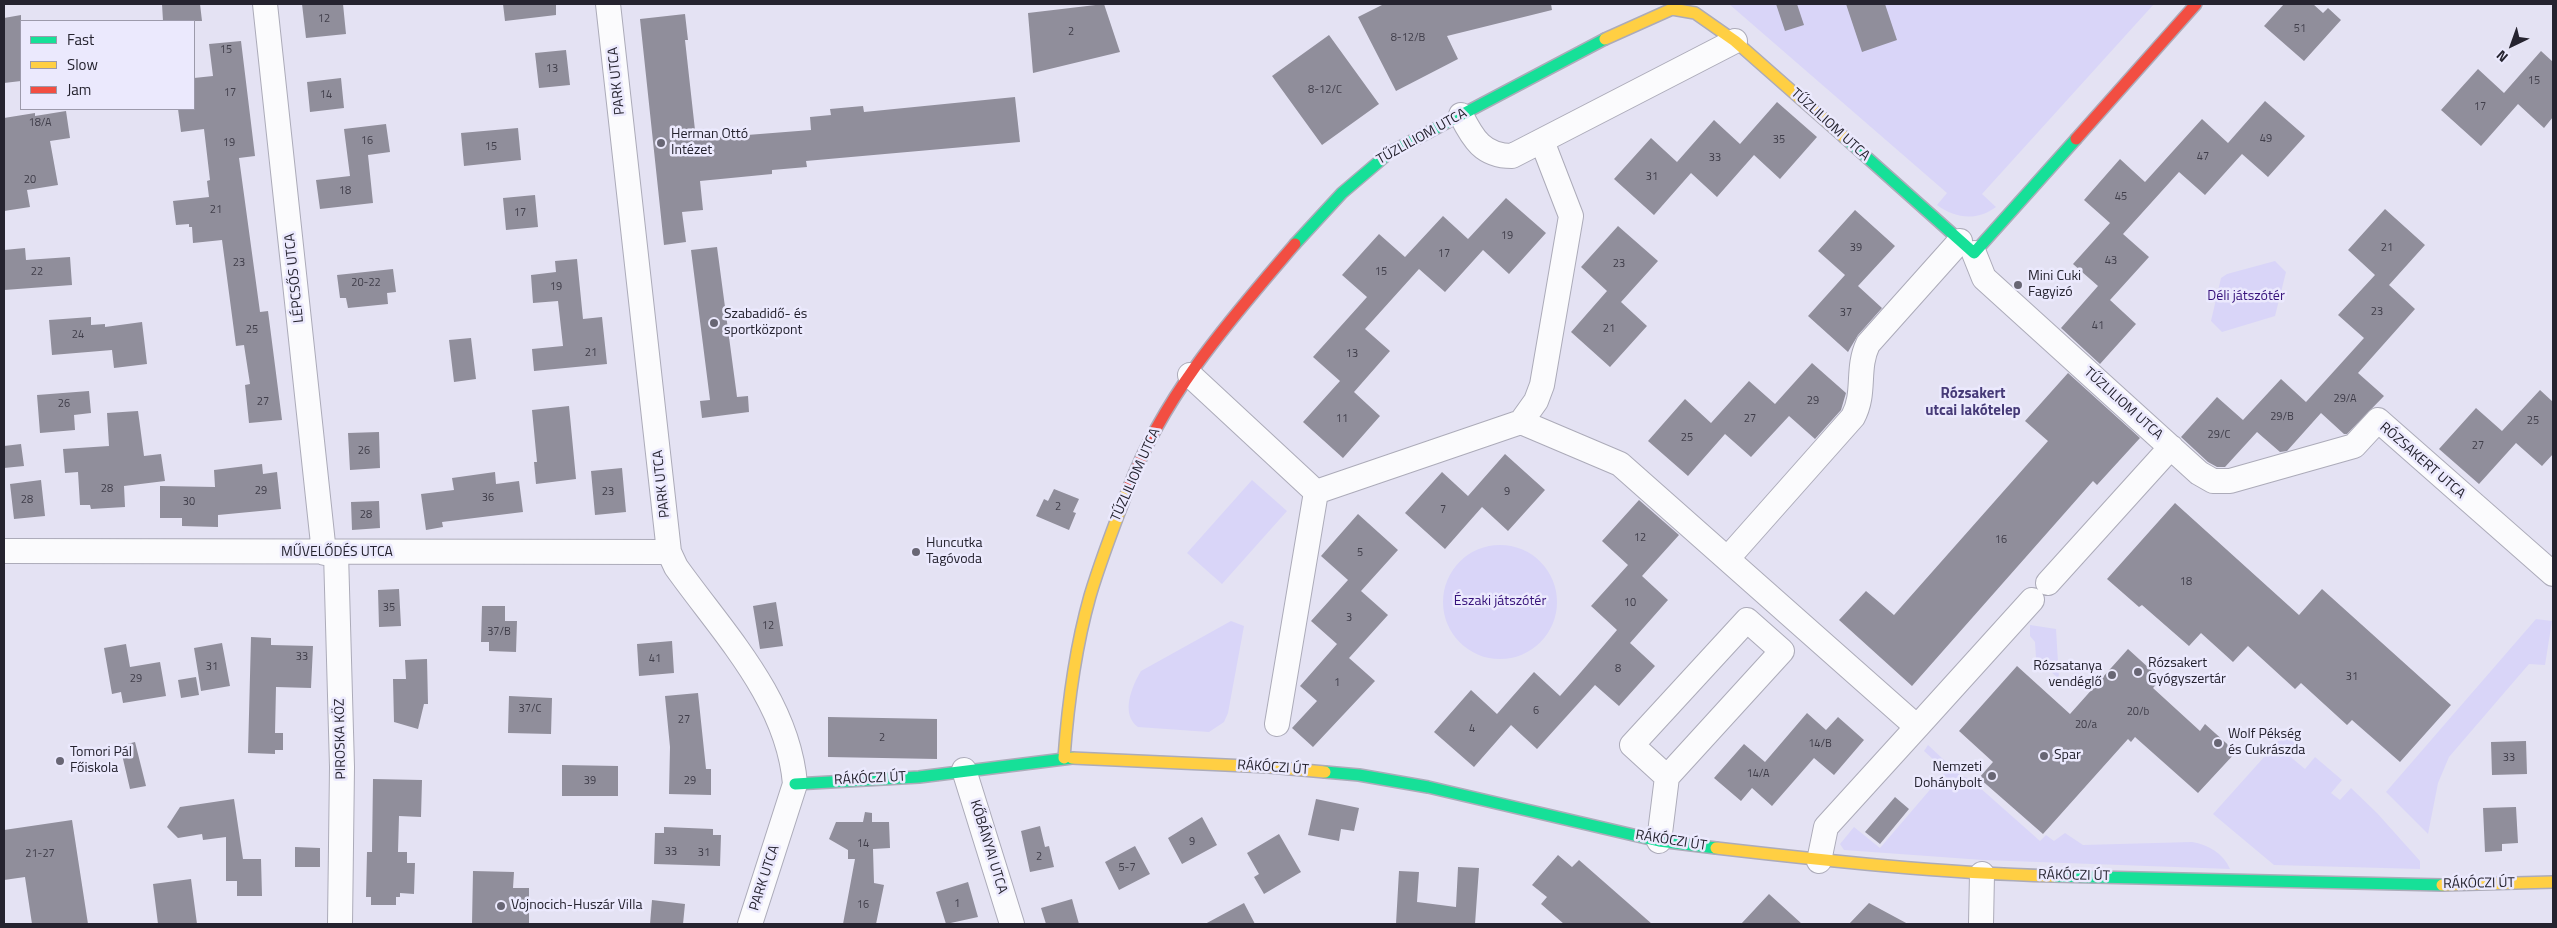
<!DOCTYPE html>
<html>
<head>
<meta charset="utf-8">
<style>
  body { margin:0 }
  #map { position:relative; width:2557px; height:928px; overflow:hidden; background:#e4e2f3; font-family:"Titillium Web",sans-serif }
  canvas { display:block }
  .frame { position:absolute; inset:0; border:5px solid #25232f; pointer-events:none }
  .legend { position:absolute; left:20px; top:20px; width:175px; height:90px; box-sizing:border-box; background:#ebe9fd; border:1px solid #9c9aab; margin:0; padding:6px 9px; list-style:none; font-size:15px; color:#25232f }
  .legend li { display:flex; align-items:center; gap:10px; height:25px }
  .legend b { width:25px; border:1px solid #9c9aab }
  .north { position:absolute; left:2487px; top:20px; width:50px; height:50px; -webkit-text-stroke:4px #ebe9fd; paint-order:stroke; rotate:222deg; font-size:14px; font-weight:700; line-height:20px; text-align:center; color:#25232f }
  .north::after { content:''; display:block; margin:auto; width:18px; height:22px; background:#25232f; clip-path:polygon(50% 0,100% 100%,50% 72%,0 100%) }
</style>
</head>
<body>
<div id="map">
<canvas width="2557" height="928"></canvas>
<div class="frame"></div>
<ul class="legend">
<li><b style="height:6px;background:#16e098"></b>Fast</li>
<li><b style="height:6px;background:#ffcf43"></b>Slow</li>
<li><b style="height:6px;background:#f24e42"></b>Jam</li>
</ul>
<div class="north">N</div>
</div>
<script>
const context = document.querySelector('canvas').getContext('2d');
context.lineJoin = 'round';
function fillPath(path, color) { context.fillStyle = color; context.fill(path, 'evenodd'); }
function stroke(path, color, width, dash) { context.strokeStyle = color; context.lineWidth = width; context.lineCap = dash ? 'butt' : 'round'; context.setLineDash(dash || []); context.stroke(path); }
function label(font, color, halo, rows, align = 'center') {
  context.font = font + ' "Titillium Web",sans-serif'; context.lineWidth = 5; context.setLineDash([]); context.textBaseline = 'middle'; context.strokeStyle = halo; context.fillStyle = color; for (const [text, x, y, turn = 0] of rows) {
    context.save(); context.translate(x, y); context.rotate((+turn || 0) * Math.PI / 180); context.textAlign = isNaN(turn) ? turn : align; if (halo) context.strokeText(text, 0, 0); context.fillText(text, 0, 0); context.restore();
  }
}
fillPath(new Path2D(`
  M1729 4H2154L1982 194 1996 207C1977 221 1956 219 1937 205L1947 193Z
  M2275 261 2286 272 2275 316 2222 332 2211 321 2221 278 2227 274Z
  M1252 480 1287 511 1222 584 1187 553Z
  M1443 602a57 57 0 1 1 114 0a57 57 0 1 1-114 0Z
  M2536 619 2552 621 2545 665 2529 664 2449 757 2438 783 2428 834 2386 792Z
  M1231 621 1244 626 1228 713 1224 722 1209 732 1138 727C1120 714 1132 686 1141 671Z
  M2030 625 2056 629 2059 679 2036 658 2035 642 2030 636Z
  M2293 736 2298 740 2287 754 2305 769 2315 757 2342 780 2331 793 2340 800 2351 788 2377 813 2420 861V869L2274 865 2213 814 2282 737Z
  M1928 745 1960 775 1970 779 2040 841 2046 835 2054 841 2065 833 2083 845 2192 842C2209 845 2223 853 2230 869L1983 860 1844 850 1840 844 1854 827 1880 848 1946 771 1924 751Z`), '#d9d5f8');
fillPath(new Path2D(`
  M162 4H200L202 21H163Z
  M302 4H343L346 34 306 38Z
  M503 4H556V15L505 21Z
  M1104 4 1120 52 1033 73 1028 13Z
  M1384 4H1551L1552 10 1447 36 1458 59 1396 91 1358 17Z
  M1776 4H1797L1804 25 1785 31Z
  M1846 4H1885L1897 40 1862 52Z
  M2284 4H2313L2323 13 2328 8 2341 20 2304 61 2264 26Z
  M685 14 688 40H685L696 139 811 130 810 117 831 115 830 109 863 106 864 112 1015 97 1020 142 806 161 807 167 772 170V174L700 181 703 210 682 212 686 242 664 245 640 19Z
  M21 15V81L4 83V18Z
  M1329 35 1379 104 1322 145 1272 76Z
  M241 41 255 156 239 158 260 312 268 311 282 420 249 423 245 385 250 384 244 345 236 346 222 240 193 243 192 227H189V224L176 225 173 201 209 197 207 181 210 180 204 129 181 132 178 109H194V78L213 76 209 44Z
  M566 50 570 85 539 88 535 53Z
  M2541 51 2553 62V117L2544 128 2518 104 2481 146 2441 110 2478 69 2504 93Z
  M341 78 344 108 310 112 307 82Z
  M2265 101 2305 136 2268 177 2242 154 2205 195 2179 172 2123 234 2149 257 2110 300 2136 324 2100 364 2061 328 2098 286 2073 264 2110 223 2084 200 2120 159 2145 182 2202 119 2228 143Z
  M1777 102 1817 137 1780 179 1754 155 1717 197 1691 173 1654 215 1614 179 1651 138 1677 162 1714 120 1740 144Z
  M66 111 70 138 50 141 58 185 27 190 30 207 4 211V118L35 113V116Z
  M386 124 390 152 368 155 373 203 320 209 316 180 350 176 344 129Z
  M518 128 521 160 464 166 461 133Z
  M535 195 538 227 506 230 503 198Z
  M1506 198 1546 233 1509 274 1483 250 1445 292 1419 269 1365 329 1390 351 1354 392 1380 416 1343 458 1303 422 1340 381 1313 357 1367 297 1342 275 1379 234 1405 257 1443 216 1468 239Z
  M2385 209 2425 245 2389 285 2415 309 2358 373 2384 396 2347 434H2344L2321 413 2287 451 2280 452 2257 432 2225 467H2217L2208 462 2181 437 2217 397 2243 420 2281 379 2306 402 2364 338 2338 315 2375 275 2348 250Z
  M1855 210 1895 246 1858 286 1882 308 1858 335 1848 352 1808 316 1845 275 1818 251Z
  M1618 226 1658 261 1621 302 1647 326 1610 367 1571 332 1607 291 1581 267Z
  M717 247 737 397 748 396 749 412 702 418 700 401 710 400 691 250Z
  M25 248 26 260 70 257 72 285 4 290V250Z
  M577 259 583 319 602 317 607 364 534 371 532 349 563 346 558 301 533 303 531 275 556 272 555 261Z
  M393 269 396 292 387 293 388 304 348 308 346 298H340L337 275Z
  M91 317V325L105 324V327L142 322 147 364 114 368 112 350 52 355 49 320Z
  M471 338 476 379 454 382 449 340Z
  M1812 363 1846 393 1841 410 1815 439 1789 416 1751 457 1725 434 1688 476 1648 441 1685 399 1711 423 1749 381 1775 404Z
  M2068 373 2140 438 2097 485 2093 481 1912 686 1839 620 1866 591 1894 615 2048 441 2025 421Z
  M2540 390 2553 402V454L2542 466 2516 443 2479 484 2439 449 2476 408 2502 431Z
  M89 391 91 413 74 415 75 430 40 433 37 395Z
  M569 406 576 479 536 484 534 462H537L532 410Z
  M138 411 144 456 161 454 165 481 124 486 125 507 91 509 90 505H80L78 472 65 473 63 449 109 446 107 413Z
  M379 432 380 468 350 470 348 433Z
  M21 444 24 466 4 468V446Z
  M1505 454 1545 490 1508 531 1482 507 1445 549 1405 513 1442 472 1468 496Z
  M262 464 263 474 277 472 281 509 218 515V527L182 526V518H160V486L215 487 214 470Z
  M622 468 626 512 595 515 591 471Z
  M495 472 496 484 519 481 523 512 442 522 443 527 426 530 421 494 454 490 452 478Z
  M41 480 45 516 14 519 10 484Z
  M1054 489 1079 499 1073 512 1076 513 1069 530 1036 516 1044 499 1048 501Z
  M1639 500 1679 535 1642 576 1668 600 1630 643 1655 666 1619 706 1595 685 1537 749 1511 725 1474 767 1434 732 1471 690 1497 714 1534 672 1560 696 1581 672 1617 630 1591 606 1628 565 1602 541Z
  M379 501 380 528 352 530 351 502Z
  M2175 503 2299 615 2322 589 2451 705 2400 762 2352 720 2347 725 2301 683 2295 689 2248 646 2233 662 2201 633 2189 646 2142 605 2139 607 2107 579Z
  M1358 514 1398 550 1361 591 1388 615 1349 658 1375 681 1313 747 1292 728 1317 701 1300 686 1337 644 1311 621 1348 580 1321 556Z
  M399 589 401 626 379 627 378 590Z
  M776 602 783 646 760 649 753 606Z
  M482 606H505V621H517L516 652 489 651V642H481Z
  M251 637 271 638V645L313 646 311 688 276 687 275 733H283V750H275V754L248 753Z
  M672 641 674 673 639 676 637 644Z
  M222 643 230 686 201 691 194 648Z
  M126 644 130 667 160 662 166 696 123 703 121 692 112 694 104 648Z
  M2128 649 2161 679 2153 688 2200 731 2205 724 2236 752 2198 793 2135 737 2131 742 2128 739 2043 834 1979 778 1993 762 1959 731 2017 666 2070 714Z
  M427 659 428 704H424L418 729 394 722 393 679H406L405 660Z
  M196 677 199 695 181 698 178 680Z
  M698 693 706 769H711V795L669 794 670 747 665 696Z
  M509 696 552 698 551 734 508 733Z
  M1807 713 1826 730 1838 717 1864 740 1834 775 1814 758 1772 806 1752 788 1741 801 1714 778 1744 744 1765 762Z
  M828 717 937 719V759L828 757Z
  M2526 741 2527 774 2492 775 2491 742Z
  M135 742 146 786 130 789 120 746Z
  M562 765 618 766V796H562Z
  M373 779 422 780 421 817 399 816 398 852H407V863H415L414 894 400 893V897H396V905H371V897H366L367 852H372Z
  M1895 797 1909 809 1880 844 1865 832Z
  M234 799 243 859H261L262 896H237V881H226V837L203 840 202 834 178 838 167 827 180 807Z
  M1316 799 1359 808 1354 831 1341 829 1339 841 1308 835Z
  M2516 807 2518 843 2502 844V851L2485 852 2483 808Z
  M865 812 872 813V822H889L890 848 873 849 874 883 884 885 876 924H843L855 859H848V850L829 839 836 822H863Z
  M1202 817 1217 845 1182 864 1168 838Z
  M72 820 88 924H32L25 877 4 880V830Z
  M1040 826 1045 847 1049 846 1054 867 1030 872 1021 831Z
  M664 827 713 829V835H721L720 866 654 864 655 833H664Z
  M1279 834 1301 872 1264 894 1254 877 1259 874 1247 853Z
  M1135 846 1150 874 1119 890 1105 862Z
  M295 847 320 848V867H295Z
  M1558 855 1572 867 1579 860 1652 924H1564L1541 904 1547 897 1532 885Z
  M1458 867 1479 868 1475 924H1396L1399 871 1419 872 1417 902 1456 907Z
  M473 871 514 872 513 888H529V924H472Z
  M191 879 197 924H158L153 884Z
  M968 882 978 917 946 924 936 892Z
  M1769 894 1802 924H1741Z
  M1072 899 1079 924H1046L1041 908Z
  M652 900 685 904 683 924H650Z
  M1244 903 1255 924H1205Z
  M1869 903 1908 924H1849Z`), '#908e9b');
const street = new Path2D(`
  M265 4 324 553
  M608 4 669 552 676 567C723 633 788 699 795 784L750 924
  M1461 115C1473 139 1483 156 1512 156L1735 41
  M1974 253 1984 278 2199 473 2213 481H2230L2354 446 2378 420 2553 574
  M1190 375 1316 492 1521 422 1620 464 1917 727 1826 827 1819 861
  M1521 422 1536 401 1542 385 1571 216 1542 141
  M4 551 669 552
  M336 553 342 767 340 924
  M1728 558 1853 417C1866 393 1856 369 1868 344L1960 241
  M2048 583 2171 447
  M1277 724 1316 492
  M1917 727 2032 600
  M964 770 1012 924
  M1659 841 1667 777 1782 651 1747 620 1632 745 1667 777
  M1981 924 1982 874`);
const fast = new Path2D(`
  M1844 137 1974 253 2076 139
  M1295 244 1342 193 1389 153 1605 39
  M1325 772 1359 775 1428 787 1659 841 1716 848
  M795 784 919 777 1072 758
  M2053 876 2442 885`);
const slow = new Path2D(`
  M1605 39 1672 9 1695 13 1735 41 1844 137
  M1064 758C1068 703 1075 649 1090 596 1101 559 1115 523 1129 487
  M1072 758 1269 767 1325 772
  M1716 848C1829 861 1940 873 2053 876
  M2442 885 2553 882`);
const jam = new Path2D(`
  M2076 139 2196 4
  M1129 487C1164 394 1231 319 1295 244`);
stroke(street, '#acabb9', 26);
stroke(fast, '#acabb9', 14);
stroke(slow, '#acabb9', 14);
stroke(jam, '#acabb9', 14);
stroke(street, '#fbfbfd', 24);
stroke(fast, '#16e098', 11);
stroke(slow, '#ffcf43', 11);
stroke(jam, '#f24e42', 11);
for (const [x, y, r, color] of [
  [661,143,5,"#686674"],
  [2018,285,5,"#686674"],
  [714,323,5,"#686674"],
  [916,552,5,"#686674"],
  [2138,672,5,"#686674"],
  [2112,675,5,"#686674"],
  [2218,743,5,"#686674"],
  [2044,756,5,"#686674"],
  [60,761,5,"#686674"],
  [1992,776,5,"#686674"],
  [501,906,5,"#686674"]
]) { const dot = new Path2D(); dot.arc(x, y, r, 0, 2 * Math.PI); context.fillStyle = color; context.fill(dot); stroke(dot, '#ebe9fd', 2); }
label('11px', '#403e4a', null, [
  ["12",324,19],
  ["51",2300,29],
  ["2",1071,32],
  ["8-12/B",1408,38],
  ["15",226,50],
  ["13",552,69],
  ["15",2534,81],
  ["8-12/C",1325,90],
  ["17",230,93],
  ["14",326,95],
  ["17",2480,107],
  ["18/A",40,123],
  ["49",2266,139],
  ["35",1779,140],
  ["16",367,141],
  ["19",229,143],
  ["15",491,147],
  ["47",2203,157],
  ["33",1715,158],
  ["31",1652,177],
  ["20",30,180],
  ["18",345,191],
  ["45",2121,197],
  ["21",216,210],
  ["17",520,213],
  ["19",1507,236],
  ["39",1856,248],
  ["21",2387,248],
  ["17",1444,254],
  ["43",2111,261],
  ["23",239,263],
  ["23",1619,264],
  ["22",37,272],
  ["15",1381,272],
  ["20-22",366,283],
  ["19",556,287],
  ["23",2377,312],
  ["37",1846,313],
  ["41",2098,326],
  ["21",1609,329],
  ["25",252,330],
  ["24",78,335],
  ["21",591,353],
  ["13",1352,354],
  ["29/A",2345,399],
  ["29",1813,401],
  ["27",263,402],
  ["26",64,404],
  ["29/B",2282,417],
  ["11",1342,419],
  ["27",1750,419],
  ["25",2533,421],
  ["29/C",2219,435],
  ["25",1687,438],
  ["27",2478,446],
  ["26",364,451],
  ["28",107,489],
  ["29",261,491],
  ["23",608,492],
  ["9",1507,492],
  ["36",488,498],
  ["28",27,500],
  ["30",189,502],
  ["2",1058,507],
  ["7",1443,510],
  ["28",366,515],
  ["12",1640,538],
  ["16",2001,540],
  ["5",1360,553],
  ["18",2186,582],
  ["10",1630,603],
  ["35",389,608],
  ["3",1349,618],
  ["12",768,626],
  ["37/B",499,632],
  ["33",302,657],
  ["41",655,659],
  ["31",212,667],
  ["8",1618,669],
  ["31",2352,677],
  ["29",136,679],
  ["1",1337,683],
  ["37/C",530,709],
  ["6",1536,711],
  ["20/b",2138,712],
  ["27",684,720],
  ["20/a",2086,725],
  ["4",1472,729],
  ["2",882,738],
  ["14/B",1820,744],
  ["33",2509,758],
  ["14/A",1758,774],
  ["39",590,781],
  ["29",690,781],
  ["9",1192,842],
  ["14",863,844],
  ["33",671,852],
  ["31",704,853],
  ["21-27",40,854],
  ["2",1039,857],
  ["5-7",1127,868],
  ["1",957,904],
  ["16",863,905]
]);
label('14px', '#25232f', '#ebe9fd', [
  ["PARK UTCA",617,81,-96],
  ["TŰZLILIOM UTCA",1830,125,42],
  ["TŰZLILIOM UTCA",1422,137,-29],
  ["LÉPCSŐS UTCA",295,278,-96],
  ["TŰZLILIOM UTCA",2123,404,42],
  ["RÓZSAKERT UTCA",2422,461,41],
  ["TŰZLILIOM UTCA",1136,475,-66],
  ["PARK UTCA",662,484,-96],
  ["MŰVELŐDÉS UTCA",337,553],
  ["PIROSKA KÖZ",341,739,-91],
  ["RÁKÓCZI ÚT",1273,768,4],
  ["RÁKÓCZI ÚT",870,779,-3],
  ["RÁKÓCZI ÚT",1671,841,9],
  ["KŐBÁNYAI UTCA",988,847,73],
  ["RÁKÓCZI ÚT",2074,876,1],
  ["PARK UTCA",765,878,-72],
  ["RÁKÓCZI ÚT",2479,884,-1]
]);
label('14px', '#25232f', '#ebe9fd', [
  ["Herman Ottó",671,135],
  ["Intézet",671,151],
  ["Mini Cuki",2028,277],
  ["Fagyizó",2028,293],
  ["Szabadidő- és",724,315],
  ["sportközpont",724,331],
  ["Huncutka",926,544],
  ["Tagóvoda",926,560],
  ["Rózsakert",2148,664],
  ["Gyógyszertár",2148,680],
  ["Rózsatanya",2102,667,"right"],
  ["vendéglő",2102,683,"right"],
  ["Wolf Pékség",2228,735],
  ["és Cukrászda",2228,751],
  ["Tomori Pál",70,753],
  ["Főiskola",70,769],
  ["Spar",2054,756],
  ["Nemzeti",1982,768,"right"],
  ["Dohánybolt",1982,784,"right"],
  ["Vojnocich-Huszár Villa",511,906]
], 'left');
label('14px', '#36117a', '#ebe9fd', [
  ["Déli játszótér",2246,297],
  ["Északi játszótér",1500,602]
]);
label('bold 15px', '#473b78', '#ebe9fd', [
  ["Rózsakert",1973,394],
  ["utcai lakótelep",1973,411]
]);
</script>
</body>
</html>
